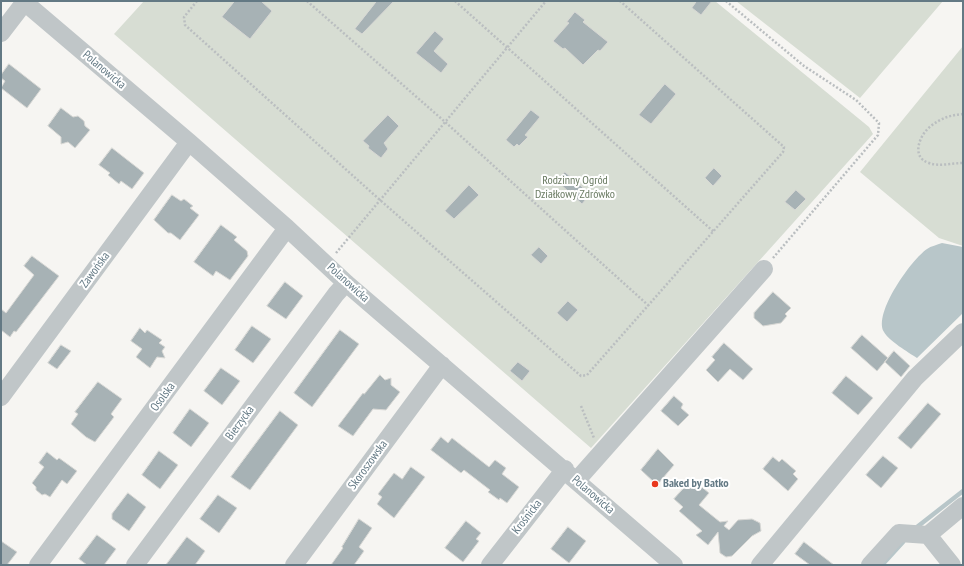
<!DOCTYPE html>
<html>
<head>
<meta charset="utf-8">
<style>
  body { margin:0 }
  #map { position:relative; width:964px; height:566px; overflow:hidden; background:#f6f5f2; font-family:"PT Sans Narrow",sans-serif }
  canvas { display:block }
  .frame { position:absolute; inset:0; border:2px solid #637984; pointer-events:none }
</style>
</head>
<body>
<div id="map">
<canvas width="964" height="566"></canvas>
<div class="frame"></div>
</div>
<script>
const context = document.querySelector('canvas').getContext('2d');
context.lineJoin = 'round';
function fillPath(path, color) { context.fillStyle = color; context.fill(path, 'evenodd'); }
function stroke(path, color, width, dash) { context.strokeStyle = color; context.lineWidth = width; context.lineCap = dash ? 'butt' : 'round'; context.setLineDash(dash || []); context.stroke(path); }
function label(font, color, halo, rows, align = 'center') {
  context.font = font + ' "PT Sans Narrow",sans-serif'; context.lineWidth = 4; context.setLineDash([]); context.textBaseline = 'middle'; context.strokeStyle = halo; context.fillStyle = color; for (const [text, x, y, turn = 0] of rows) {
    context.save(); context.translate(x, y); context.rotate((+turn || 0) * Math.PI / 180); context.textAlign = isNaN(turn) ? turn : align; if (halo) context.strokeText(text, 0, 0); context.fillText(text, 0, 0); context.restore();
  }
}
fillPath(new Path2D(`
  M144 1H715L869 127 873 134 591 448 114 34Z
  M736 1H943L860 98Z
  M963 46V246L939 238 860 172Z`), '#d7ddd3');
fillPath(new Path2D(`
  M942 243 963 247V313L917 358C908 352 889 341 884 332 873 313 912 259 927 249 931 246 937 245 942 243Z`), '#b8c6c9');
stroke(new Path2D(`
  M917 527 963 491
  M882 565 903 542`), '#b8c6c9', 4.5);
const building = new Path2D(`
  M235 1H261L272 11 250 39 222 17Z
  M377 1H394L362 34 355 29Z
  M697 1H712L701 15 692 8Z
  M575 12 585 20 583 22 608 42 600 51 598 50 583 65 565 48 563 49 553 41 569 23 567 22Z
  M435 31 444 39 434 51 448 64 441 73 416 53Z
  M9 64 41 89 27 108 1 88 5 81 1 78V75Z
  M665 84 676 94 651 124 639 115Z
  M61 108 73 117 78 116 84 121 85 126 90 130 75 148 68 142 61 144V137L48 126Z
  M531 110 540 117 525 135 528 137 519 146 517 144 514 147 506 140Z
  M388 115 399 126 384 143 388 149 381 158 368 148 369 146 363 141Z
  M112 148 144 173 132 189 121 181 119 184 108 175 110 173 99 165Z
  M714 168 722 176 713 186 705 178Z
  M565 172 590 194 582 204 557 181Z
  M469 185 479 195 454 219 445 211Z
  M796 190 806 199 795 210 785 202Z
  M172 195 181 201 184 199 193 206 190 208 199 215 180 240 171 233H168L154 220Z
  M221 225 237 237 234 240 247 251 248 256 230 280 216 271 213 276 194 262Z
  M539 247 548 256 541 264 531 255Z
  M32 256 59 276 16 332 14 331 10 337 1 330V309L6 313 34 275 24 266Z
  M285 282 303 296 286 319 267 306Z
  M773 292 791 308 785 314 787 316 781 323 763 326 754 318V313Z
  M568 301 578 310 567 322 557 313Z
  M252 326 271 339 253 363 235 350Z
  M140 328 145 333 147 330 162 340 159 343 165 347 162 351 165 358 157 357 150 368 136 357 142 349 131 341Z
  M340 330 359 344 312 407 294 393Z
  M862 335 888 358 877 371 851 348Z
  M724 343 753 369 743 380 730 369 718 382 706 370 715 360 712 357Z
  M61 345 71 351 57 369 48 363Z
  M894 351 910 366 901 377 885 362Z
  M518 362 530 371 522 381 510 371Z
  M221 368 240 381 222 405 204 391Z
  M380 375 385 380 391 378V385L400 392 386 410 373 409 353 436 338 426 363 393 364 394Z
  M846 376 873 398 858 415 832 393Z
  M98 382 122 399 111 414 114 417 95 442 86 437 71 424 78 414 75 412Z
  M674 396 683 404 681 408 689 415 678 426 661 411Z
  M928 403 941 414 911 449 898 438Z
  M190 409 209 423 191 447 173 433Z
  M280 411 298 425 250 490 231 477Z
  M441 437 448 443 452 438 489 467 495 460 506 468 502 474 519 487 507 503 500 498 499 500 488 492 490 490 464 470 461 473 431 450Z
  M658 449 674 465 657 485 641 470Z
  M159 451 178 465 160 489 142 475Z
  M47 452 57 460 59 458 77 471 67 484 62 480 50 497 45 494 42 495 36 490V487L32 483 44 467 39 463Z
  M883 456 898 468 881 488 866 475Z
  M773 457 779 462 782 459 796 471 793 474 798 479 788 491 763 469Z
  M411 467 425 477 394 518 377 504 382 497 378 494 394 473 402 479Z
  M692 479 709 493 699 505 720 522 728 521 724 526 729 530 738 520 752 519 760 523 761 531 752 536 732 556 726 557 720 553 718 532 708 545 696 535 702 531 679 511 683 507 674 499Z
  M128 493 146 507 129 531 112 519V514Z
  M218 495 237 508 219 533 200 519Z
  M359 519 372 528 359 547 364 551 354 565H331L343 548 342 547Z
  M466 521 481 533 476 539 479 541 463 562 445 548Z
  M568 527 586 541 569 563 551 549Z
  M97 535 116 549 104 565H87L79 559Z
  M187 537 205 551 195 565H166Z
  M1 541 17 552 7 565H1Z
  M804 542 834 565H810L795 554Z`);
fillPath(building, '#a7b2b5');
stroke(building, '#d7d7d4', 1);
stroke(new Path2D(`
  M197 1 184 17 185 25 380 200 581 376 587 375 783 152 784 147 620 1
  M307 1 444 121 649 306
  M455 1 714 232
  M726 1 804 66 856 100 879 123 878 135 773 258
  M963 114C951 115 941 118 931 126 920 134 910 157 929 163 939 167 952 163 963 163
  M336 253 546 1
  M581 406 594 438`), '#babec0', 2.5, [2, 2]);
stroke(new Path2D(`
  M23 1 189 142 287 228 346 283 674 565
  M1 33 24 3
  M1 397 189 142
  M577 480 764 269
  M928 535 952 565
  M38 565 287 228
  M135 565 336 294 346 283
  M294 565 442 365
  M490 565 565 469
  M760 565 915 378 963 332
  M870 565 899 533 928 535 963 506`), '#c0c6c8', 18);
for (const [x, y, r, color] of [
  [655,484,4,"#e9381e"]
]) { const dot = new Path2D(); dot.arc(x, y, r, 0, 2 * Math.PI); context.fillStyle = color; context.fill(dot); stroke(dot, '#fff', 1.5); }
label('12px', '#637984', '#fff', [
  ["Polanowicka",104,70,40],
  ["Zawońska",95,270,-54],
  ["Polanowicka",348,283,42],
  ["Osolska",163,397,-54],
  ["Bierzycka",240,423,-54],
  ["Skoroszowska",368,465,-54],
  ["Polanowicka",593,495,41],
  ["Krośnicka",527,517,-52]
]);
label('12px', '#6a7b62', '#fff', [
  ["Rodzinny Ogród",575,181],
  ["Działkowy Zdrówko",575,195]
]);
label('bold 12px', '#637984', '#fff', [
  ["Baked by Batko",663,484]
], 'left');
</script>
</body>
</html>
